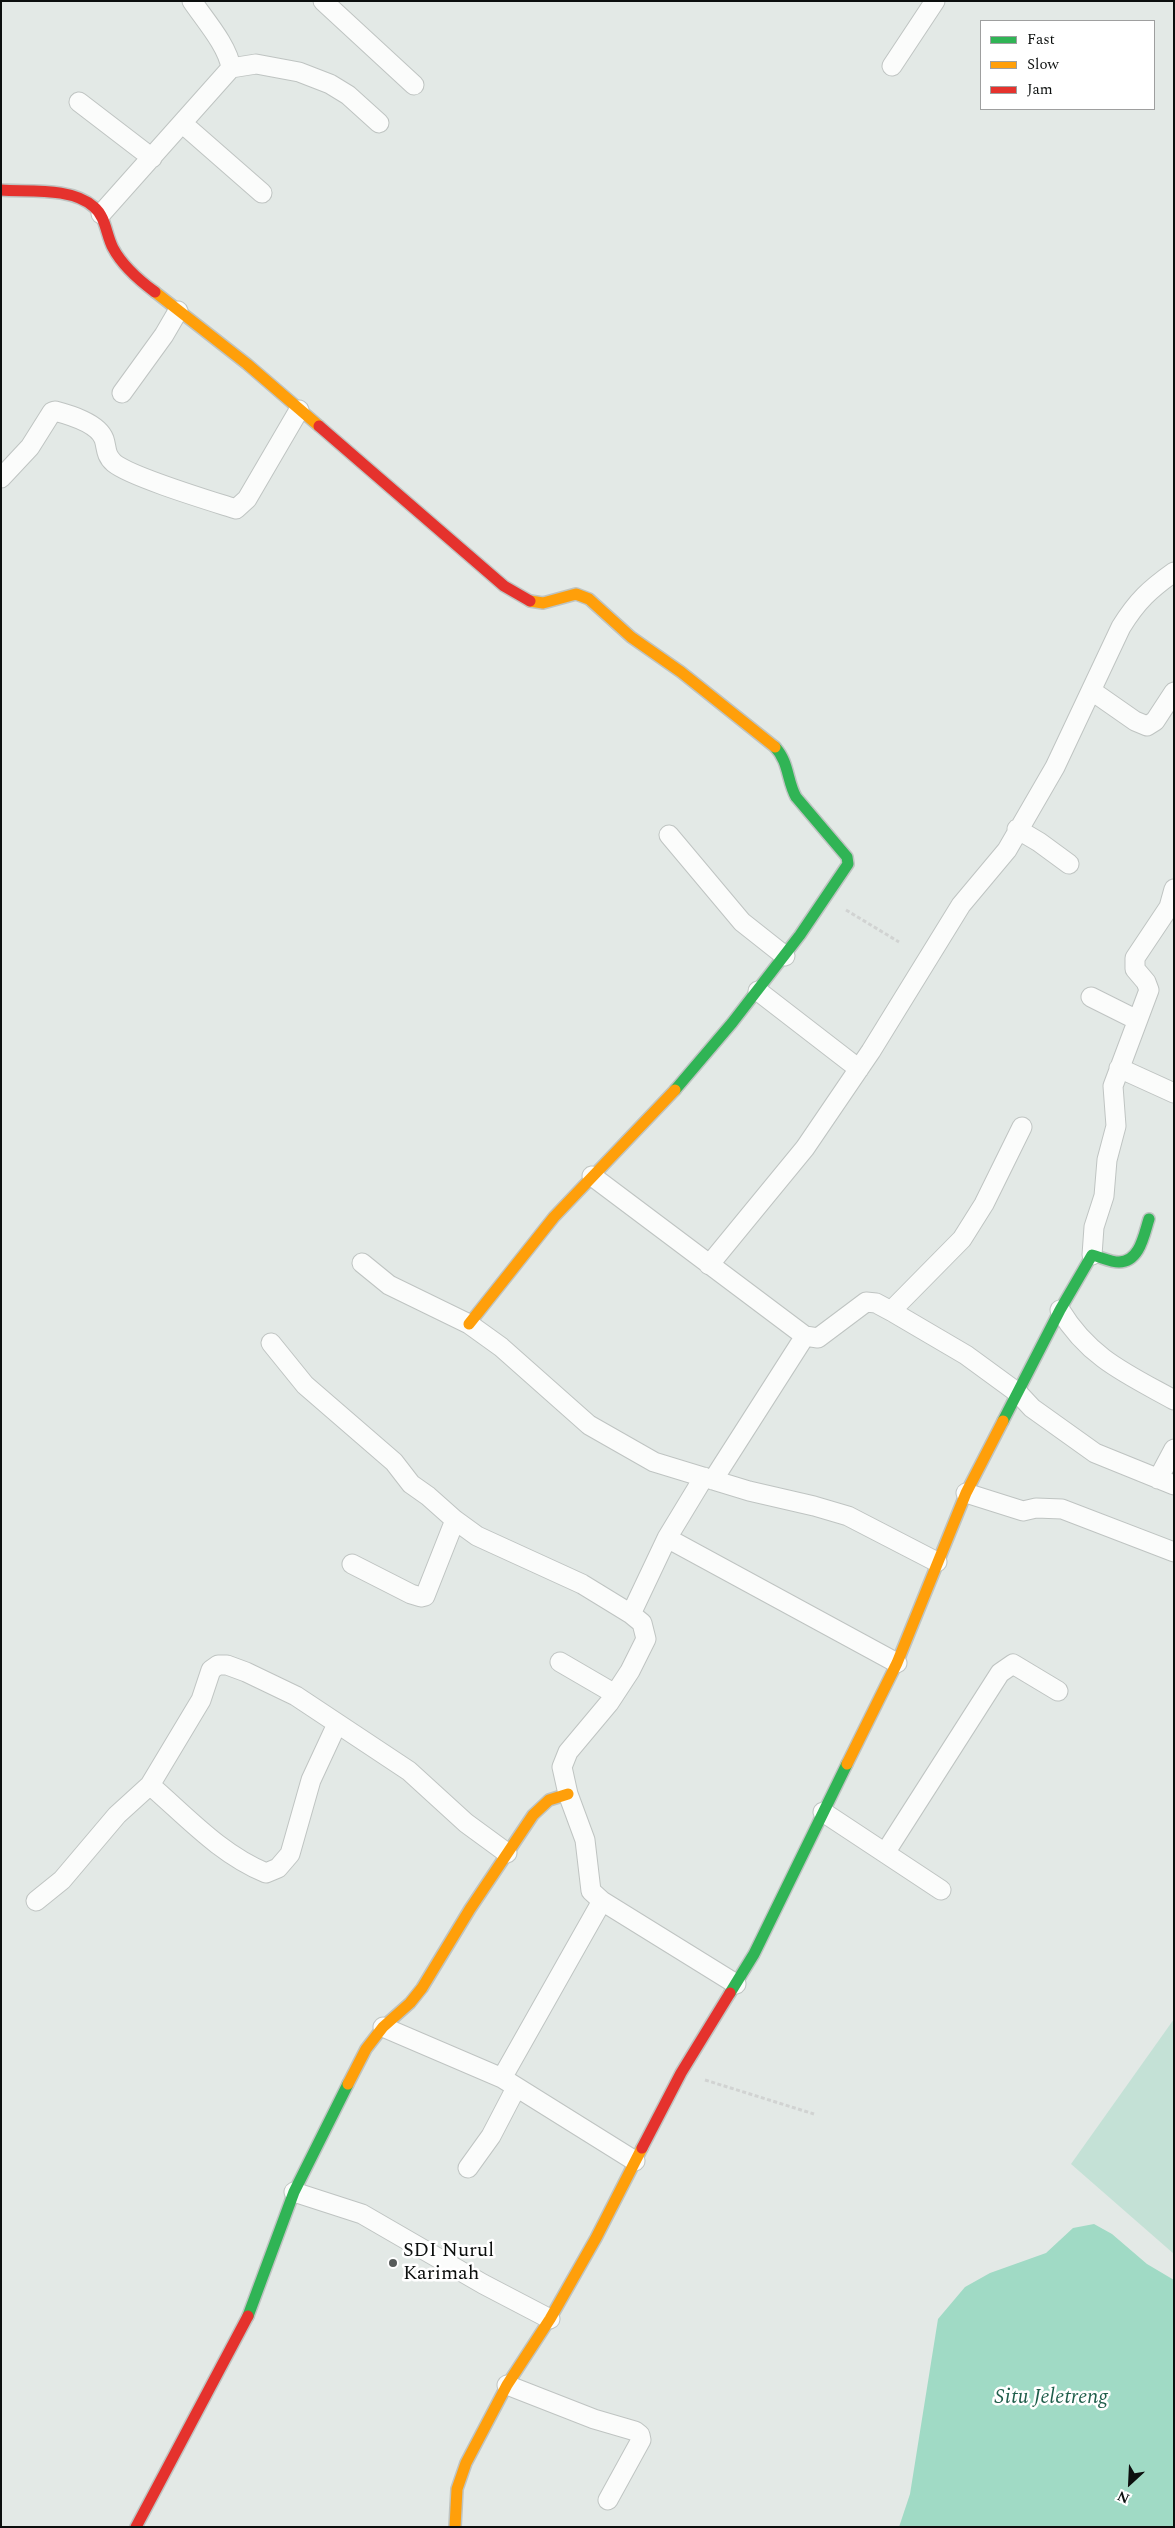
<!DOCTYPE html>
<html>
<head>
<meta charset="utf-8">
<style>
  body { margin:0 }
  #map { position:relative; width:1175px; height:2528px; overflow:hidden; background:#e3e9e6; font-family:Spectral,serif }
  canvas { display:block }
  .frame { position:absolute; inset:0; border:2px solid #0c0f0e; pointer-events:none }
  .legend { position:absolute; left:980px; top:20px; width:175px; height:90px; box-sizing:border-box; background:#fff; border:1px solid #9e9f9f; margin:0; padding:6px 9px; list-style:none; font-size:15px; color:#0c0f0e }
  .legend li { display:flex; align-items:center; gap:10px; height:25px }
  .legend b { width:25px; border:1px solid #9e9f9f }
  .north { position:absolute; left:1105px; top:2458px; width:50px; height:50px; -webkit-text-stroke:4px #fff; paint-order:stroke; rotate:205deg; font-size:14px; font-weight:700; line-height:20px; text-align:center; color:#0c0f0e }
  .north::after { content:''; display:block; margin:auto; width:18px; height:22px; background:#0c0f0e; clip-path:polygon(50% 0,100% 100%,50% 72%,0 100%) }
</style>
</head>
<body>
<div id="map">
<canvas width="1175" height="2528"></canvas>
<div class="frame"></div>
<ul class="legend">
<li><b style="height:6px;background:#30b455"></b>Fast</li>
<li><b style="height:6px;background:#ff9f0a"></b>Slow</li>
<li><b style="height:6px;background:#e5322d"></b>Jam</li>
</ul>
<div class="north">N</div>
</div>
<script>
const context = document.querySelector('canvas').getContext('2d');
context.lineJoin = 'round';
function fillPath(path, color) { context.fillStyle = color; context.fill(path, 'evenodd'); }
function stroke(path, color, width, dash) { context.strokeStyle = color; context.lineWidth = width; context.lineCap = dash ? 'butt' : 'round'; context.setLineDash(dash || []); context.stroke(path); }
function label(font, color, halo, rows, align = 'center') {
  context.font = font + ' Spectral,serif'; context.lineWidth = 5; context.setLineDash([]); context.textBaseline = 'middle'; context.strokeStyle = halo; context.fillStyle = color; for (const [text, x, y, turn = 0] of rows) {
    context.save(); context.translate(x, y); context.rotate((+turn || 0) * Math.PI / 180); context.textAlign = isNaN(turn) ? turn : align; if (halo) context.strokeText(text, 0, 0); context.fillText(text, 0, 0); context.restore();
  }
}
fillPath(new Path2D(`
  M1174 2019V2254L1071 2164Z`), '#c4e1d6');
fillPath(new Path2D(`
  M1094 2224 1112 2234 1147 2264 1174 2280V2527H899L910 2494 938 2319 965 2287 990 2273 1046 2253 1073 2228Z`), '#a0dac5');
const street = new Path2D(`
  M323 1 414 85
  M892 66 935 1
  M231 68 256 64 299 72 330 84 348 95 379 123
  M79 102 152 158
  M182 123 262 193
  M101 214 231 68C228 46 204 19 192 1
  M122 393 164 335 178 311
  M1 478 30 447 52 412 55 411C70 415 98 423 104 439 107 448 105 455 114 463 131 477 211 501 236 509L247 499 299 410
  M1092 691 1135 721 1147 726 1155 721 1174 692
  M1017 829 1039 842 1069 864
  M669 835 742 922 785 956
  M758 991 859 1069
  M1091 997 1137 1020
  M1119 1068 1174 1093
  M592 1176 805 1336 818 1338 866 1302 876 1303 891 1311 966 1355 1018 1393 1032 1408 1095 1453 1174 1485
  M1092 1255 1094 1227 1104 1196 1107 1160 1116 1126 1113 1086 1149 990 1146 982 1135 969V958L1169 907 1174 889
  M362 1263 389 1285 469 1324 501 1347 589 1425 654 1462 749 1491 814 1506 848 1516 937 1562
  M709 1265 805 1148 871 1051 961 905 1007 850 1055 767 1121 627C1137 601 1150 589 1174 572
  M1060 1310C1089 1358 1127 1374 1174 1400
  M891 1311 962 1239 984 1204 1022 1127
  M271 1343 305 1385 394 1462 411 1484 428 1496 455 1520 477 1536 582 1584 631 1614
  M704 1477 667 1538 631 1614 642 1623 646 1639 630 1671 609 1703 568 1752 562 1767 568 1794 585 1840 591 1891 602 1901 736 1984
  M1158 1479 1174 1449
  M713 1480 805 1336
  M966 1493 1023 1511 1036 1508 1062 1509 1174 1552
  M667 1538 897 1663
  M352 1564 411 1594 421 1597 425 1596 455 1520
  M560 1662 615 1694
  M150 1785C187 1817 220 1854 266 1873L278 1868 290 1854 311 1780 337 1724
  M823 1812 941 1890
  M885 1853 1000 1673 1013 1664 1058 1691
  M36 1901 62 1880 117 1815 150 1785 201 1700 211 1670 218 1665H227L246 1672 296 1696 409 1771 466 1823 507 1853
  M383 2027 502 2078 635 2161
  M502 2078 602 1901
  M468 2168 491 2136 516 2088
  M294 2192 362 2214 483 2284 550 2319
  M507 2385 594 2419 635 2431 640 2435 641 2440 608 2500`);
const fast = new Path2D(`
  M675 1090 732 1023 800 935 848 864 847 857 796 797C787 781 789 762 775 747
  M1003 1421 1060 1310 1092 1255C1101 1257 1110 1262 1119 1262 1140 1262 1144 1234 1149 1219
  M730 1993 754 1954 847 1764
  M248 2316 294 2192 348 2084`);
const slow = new Path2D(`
  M155 292 247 364 319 426
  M530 601 543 603 576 594 589 599 631 637 681 672 775 747
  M469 1324 554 1217 675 1090
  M847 1764 897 1663 966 1493 1003 1421
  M348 2084 366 2049 383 2027 410 2003 422 1988 470 1909 533 1815 549 1800 568 1794
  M455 2527 457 2489 466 2463 507 2385 550 2319 596 2238 642 2148`);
const jam = new Path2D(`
  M1 190C29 192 72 187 94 207 106 217 106 235 113 248 122 265 140 281 155 292
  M319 426 504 586 530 601
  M642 2148 681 2073 730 1993
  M136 2527 248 2316`);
stroke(street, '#bfc4c2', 21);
stroke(fast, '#bfc4c2', 14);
stroke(slow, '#bfc4c2', 14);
stroke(jam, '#bfc4c2', 14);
stroke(new Path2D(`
  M846 910 899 942
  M705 2080 814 2114`), '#d1d3d2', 3, [4, 2.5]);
stroke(street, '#fbfcfb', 19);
stroke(fast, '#30b455', 11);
stroke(slow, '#ff9f0a', 11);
stroke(jam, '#e5322d', 11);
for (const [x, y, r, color] of [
  [393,2263,5,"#575b5a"]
]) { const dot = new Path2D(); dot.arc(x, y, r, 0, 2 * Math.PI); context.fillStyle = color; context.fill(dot); stroke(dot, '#fff', 2); }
label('20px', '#0c0f0e', '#fff', [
  ["SDI Nurul",403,2252],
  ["Karimah",403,2275]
], 'left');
label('italic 21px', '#1f5e4b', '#fff', [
  ["Situ Jeletreng",1051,2399]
]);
</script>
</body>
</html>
